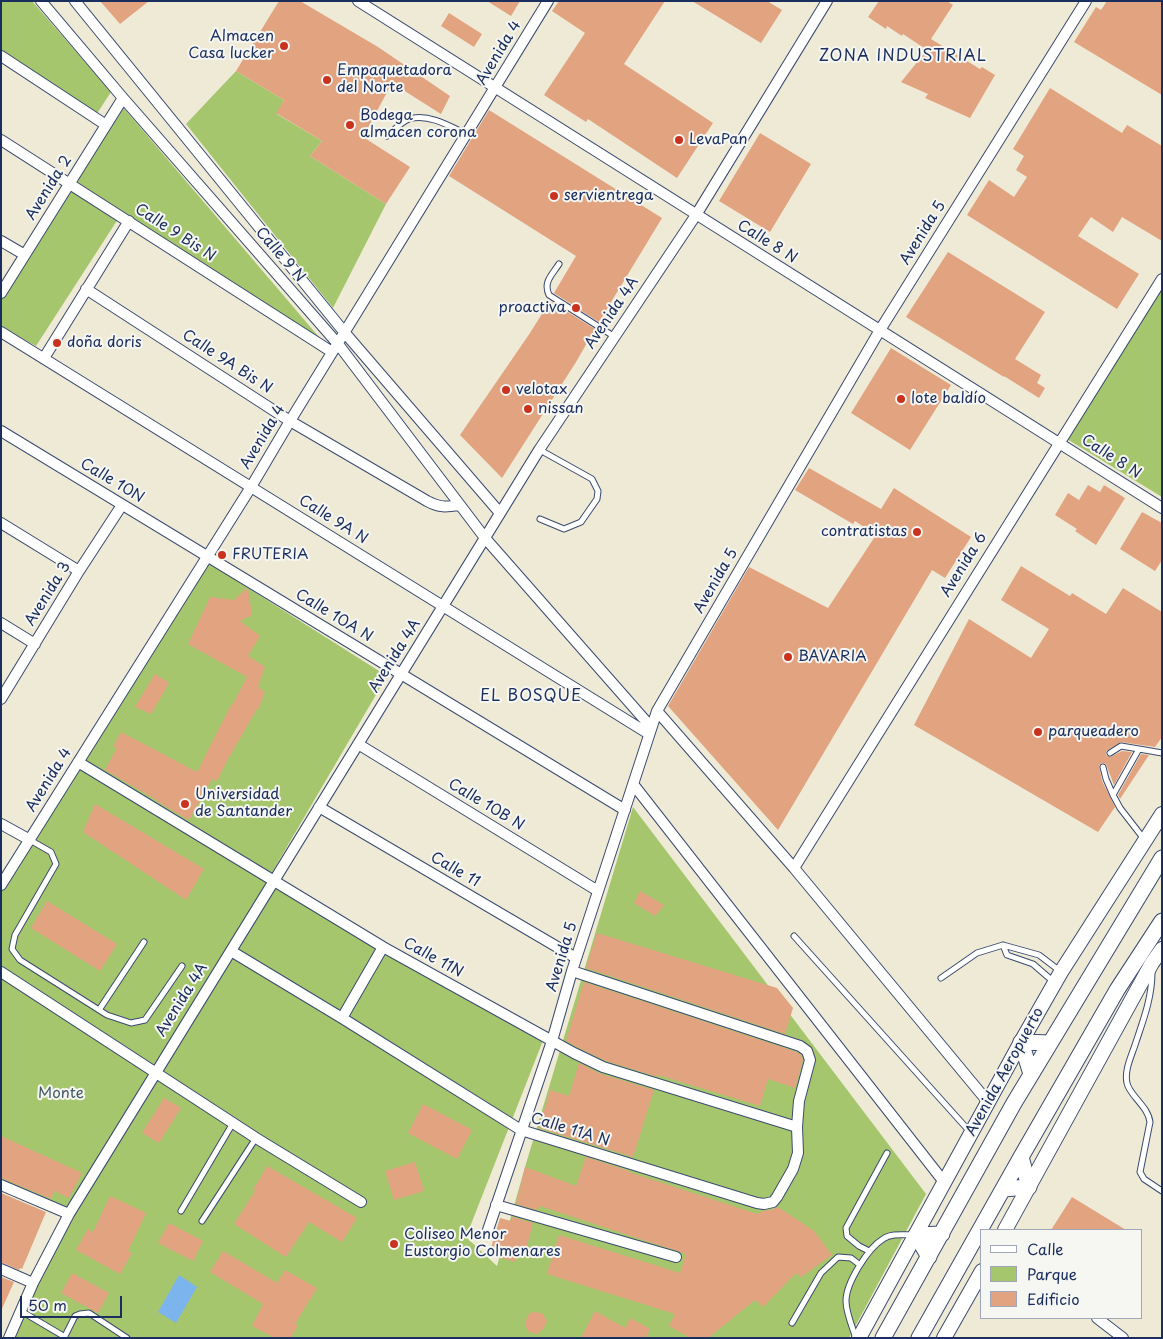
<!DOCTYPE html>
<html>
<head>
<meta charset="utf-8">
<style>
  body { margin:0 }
  #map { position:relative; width:1163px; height:1339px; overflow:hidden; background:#eeead6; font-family:"Playpen Sans",sans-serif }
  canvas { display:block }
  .frame { position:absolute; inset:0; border:2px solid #1b2f5e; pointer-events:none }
  .legend { position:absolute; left:980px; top:1229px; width:162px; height:90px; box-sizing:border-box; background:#f6f6f2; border:1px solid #9ea6b7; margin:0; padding:6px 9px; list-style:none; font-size:15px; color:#1b2f5e }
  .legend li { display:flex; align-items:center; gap:10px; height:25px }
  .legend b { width:25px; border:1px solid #9ea6b7 }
  .scale { position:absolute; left:20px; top:1296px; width:102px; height:22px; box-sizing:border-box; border:2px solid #1b2f5e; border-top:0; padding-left:6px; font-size:15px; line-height:18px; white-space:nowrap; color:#1b2f5e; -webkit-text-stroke:4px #f6f6f2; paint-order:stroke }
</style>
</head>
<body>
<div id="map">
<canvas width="1163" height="1339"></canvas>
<div class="frame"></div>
<ul class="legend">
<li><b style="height:6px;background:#fff"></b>Calle</li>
<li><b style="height:14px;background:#a6c66e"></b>Parque</li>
<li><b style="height:14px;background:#e1a380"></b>Edificio</li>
</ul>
<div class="scale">50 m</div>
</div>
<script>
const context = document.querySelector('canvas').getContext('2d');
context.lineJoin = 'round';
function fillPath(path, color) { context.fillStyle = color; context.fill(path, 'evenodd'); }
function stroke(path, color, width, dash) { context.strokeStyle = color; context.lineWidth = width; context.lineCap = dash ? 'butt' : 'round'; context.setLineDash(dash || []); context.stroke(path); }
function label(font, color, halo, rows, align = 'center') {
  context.font = font + ' "Playpen Sans",sans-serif'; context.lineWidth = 4; context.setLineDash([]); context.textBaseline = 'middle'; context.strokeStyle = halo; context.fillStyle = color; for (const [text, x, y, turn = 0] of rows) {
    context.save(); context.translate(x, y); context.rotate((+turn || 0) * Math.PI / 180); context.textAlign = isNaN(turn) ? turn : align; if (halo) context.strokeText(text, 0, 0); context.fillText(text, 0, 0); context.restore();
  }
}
fillPath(new Path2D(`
  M1 1H32L111 92 96 115 1 52Z
  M236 71 284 100 277 114 322 141 310 156 386 204 333 308 186 124Z
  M122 106 330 350 326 355 118 219 36 346 1 327V295Z
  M1162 273V497L1062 436Z
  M202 559 387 676 271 874 544 1038 466 1237 497 1266 525 1167 633 807 926 1194 849 1338H7L69 1214 1 1185V884Z`), '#a6c66e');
fillPath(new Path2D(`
  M179 1275 197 1287 176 1323 158 1312Z`), '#7cb5ed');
fillPath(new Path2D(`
  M100 1H149L120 24Z
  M279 1H300L378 47 450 96 441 114 392 83 363 137 410 167 386 204 310 156 322 141 276 113 284 100 236 71Z
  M487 1H520L511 16Z
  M559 1H665L624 64 713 123 677 178 588 119 586 122 544 95 585 33 552 11Z
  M692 1H767L782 10 761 43Z
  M879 1H947L953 5 931 39 980 69 982 67 995 75 970 118 925 98 928 94 901 82 927 50 903 34 902 36 887 26 886 29 868 17Z
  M1107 1H1162V95L1074 42 1096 7 1101 10Z
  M449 13 482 34 474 47 441 26Z
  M1050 88 1122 133 1127 125 1162 146V241L1122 217 1113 232 1091 217 1078 236 1139 274 1117 309 967 215 989 180 1014 197 1027 177 1016 170 1024 156 1013 149Z
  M489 110 662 218 599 322 554 293 576 256 449 176Z
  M760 133 811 164 770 232 719 201Z
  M948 252 1045 312 1015 359 1041 375 1037 383 1045 388 1039 398 1004 376V377L906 317Z
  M550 301 595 329 576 362 502 478 460 435 530 333Z
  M891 348 951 385 910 450 851 413Z
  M809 468 881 509 894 488 971 537 945 578 932 570 778 830 668 706 749 567 828 608 876 535 855 521 853 524 795 490Z
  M1088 485 1100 492 1104 485 1125 498 1096 545 1075 531 1077 529 1055 515 1068 493 1079 500Z
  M1142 512 1162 523V560L1155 571 1120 549Z
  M1021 566 1070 596 1072 593 1106 614 1123 588 1162 612V737L1155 747 1121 742 1106 751V755L1110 757 1122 751 1132 752 1114 785 1106 764 1102 763 1099 765 1102 781 1115 807 1098 832 914 725 969 619 1031 658 1049 629 1001 600Z
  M247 588 248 589 252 615 240 621 260 636 248 656 265 667 258 687 265 692 258 710 257 709 228 759 217 781 212 779 189 820 158 802V801L105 770 117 748 113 747 121 732 197 772 231 705H232L247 677 188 644 210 597 234 600Z
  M155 674 169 683 151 714 135 707Z
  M1141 754 1149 755 1120 799 1118 795Z
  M95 804 204 869 186 900 83 832Z
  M640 891 664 905 655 916 634 903Z
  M47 901 117 944 100 971 31 928Z
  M597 933 777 988 793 1008 785 1034 586 968Z
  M584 982 797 1052 801 1055 803 1060 795 1088 768 1079 760 1106 658 1075V1077L606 1061 577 1047 566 1041Z
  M579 1063 601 1074 654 1090 633 1157 539 1128 550 1090 569 1096Z
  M164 1098 181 1108 159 1143 142 1133Z
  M423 1104 472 1130 457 1159 408 1133Z
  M1 1136 82 1173 69 1198 54 1191 51 1199 1 1178Z
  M586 1157 629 1171V1172L757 1214 762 1211 774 1209 778 1207 814 1231 832 1255 801 1277 796 1273 763 1307 755 1300 708 1338H691L669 1326 675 1314 547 1274 559 1235 680 1273 686 1254 678 1251 646 1241 540 1206V1208H537L536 1210 516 1204 525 1167 576 1186Z
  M415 1162 424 1191 394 1200 385 1171Z
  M267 1166 357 1218 342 1242 309 1222 286 1257 234 1224 255 1191 253 1190Z
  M1 1193 46 1212 22 1269 20 1268 19 1270 1 1262Z
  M110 1196 146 1213 128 1251 132 1253 120 1274 76 1250 88 1229 93 1232Z
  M1072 1197 1126 1230H1051Z
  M512 1217 533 1223 524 1257 517 1255 515 1262 489 1254 500 1218 511 1221Z
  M169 1223 203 1241 193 1261 158 1243Z
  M223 1251 277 1283 285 1270 317 1288 295 1324 298 1325 291 1338H275L252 1326 263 1304 210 1272Z
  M72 1273 109 1293 98 1313 61 1293Z
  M1 1277 14 1282 1 1311Z
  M595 1311 625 1328 630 1318 650 1329 646 1338H581Z
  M531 1312 542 1313 547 1321 544 1328 537 1334 529 1332 525 1325 527 1317Z`), '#e1a380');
const service = new Path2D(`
  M387 136C393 131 401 122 409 119 428 113 450 126 466 134
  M559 264C552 275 543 282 549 295L615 337
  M540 450 592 479 598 491 597 499 581 522 564 529 540 519
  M1110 753 1121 746 1139 749
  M1103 767 1106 779 1113 795
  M1144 839 1120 808 1113 795 1139 749 1162 753
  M30 840 51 852 56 864 15 935 12 949 20 960 107 1015 131 1023 145 1020 182 966
  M794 936 971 1133
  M1003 945 1007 955 1033 964 1055 983
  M1152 972C1152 997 1144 1018 1136 1042 1132 1055 1124 1070 1127 1083 1129 1095 1148 1106 1150 1122L1140 1172 1144 1179 1162 1191
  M941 978 977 953 1003 945 1039 955 1060 971
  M99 1010 144 942
  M181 1211 233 1123
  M202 1221 256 1138
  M869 1251 859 1246 847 1236 846 1228 887 1153
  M21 1311 65 1337
  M792 1323 821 1273 838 1257 851 1258 860 1265
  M64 1338 75 1316 80 1314 89 1313 127 1338
  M856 1338C852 1326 846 1313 846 1301 846 1283 868 1248 883 1239 891 1233 903 1235 913 1235`);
const minor = new Path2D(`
  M41 1 123 98 338 344 485 538 651 727
  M75 1 345 333 500 513
  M358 1 1162 508
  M1 56 106 125
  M1 140 332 352
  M1 241 25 255
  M86 289 290 421 427 501C440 508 446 507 460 505
  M1 293 123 98
  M1 332 649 734
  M44 358 129 221
  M1 431 625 810
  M1 523 79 571
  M1 623 35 644
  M1 699 79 571 122 505
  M657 711 794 868 988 1102
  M358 744 598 891
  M78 762 383 947 574 1053 603 1067 797 1127
  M633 784 944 1182
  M319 807 576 958
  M1 824 30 840
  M794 868 1162 279
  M1 885 251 487 290 421 548 1
  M231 951 342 1018 521 1130 757 1203 764 1204 773 1202 777 1197 793 1169 798 1153 797 1127 799 1101 810 1060 807 1051 800 1046 572 971
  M1 972 256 1138 361 1202
  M342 1018 383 947
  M1 1185 69 1214
  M496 1205 676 1257
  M488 1230 552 1041 572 971 657 711 880 330 1086 1
  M1 1269 33 1283
  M1097 1318 1123 1338
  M9 1338 33 1283 69 1214 539 450 696 215 827 1`);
const tertiary = new Path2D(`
  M1005 1230 1152 963 1162 949
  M859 1338 1021 1042 1061 972 1162 814
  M944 1338 982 1271`);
const secondary = new Path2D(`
  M1031 1074 1021 1042 1050 1043
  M1003 1189 1029 1187 1021 1157
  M929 1257 916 1235 942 1234
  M883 1338 1014 1103 1162 858
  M919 1338 1021 1157 1117 990 1162 921`);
stroke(service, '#3b4b70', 7);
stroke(minor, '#3b4b70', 12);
stroke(tertiary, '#3b4b70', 16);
stroke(secondary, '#3b4b70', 17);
stroke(service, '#fff', 5);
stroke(minor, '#fff', 10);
stroke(tertiary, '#fff', 14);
stroke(secondary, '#fff', 15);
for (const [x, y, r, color] of [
  [284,46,5,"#c8321e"],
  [327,80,5,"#c8321e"],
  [350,125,5,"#c8321e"],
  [679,140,5,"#c8321e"],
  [554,196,5,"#c8321e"],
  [576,308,5,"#c8321e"],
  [57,343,5,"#c8321e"],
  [506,390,5,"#c8321e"],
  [901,399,5,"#c8321e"],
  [528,409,5,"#c8321e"],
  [917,532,5,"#c8321e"],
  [222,555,5,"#c8321e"],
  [788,657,5,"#c8321e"],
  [1038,732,5,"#c8321e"],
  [185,804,5,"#c8321e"],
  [394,1244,5,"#c8321e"]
]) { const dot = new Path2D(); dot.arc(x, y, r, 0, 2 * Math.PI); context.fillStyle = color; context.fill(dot); stroke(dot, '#f6f6f2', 2); }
label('15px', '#1b2f5e', '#f6f6f2', [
  ["Almacen",274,37,"right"],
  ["Casa lucker",274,54,"right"],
  ["Empaquetadora",337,71],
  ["del Norte",337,88],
  ["Bodega",360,116],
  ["almacen corona",360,133],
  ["LevaPan",689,140],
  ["servientrega",564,196],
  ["proactiva",566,308,"right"],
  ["doña doris",67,343],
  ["velotax",516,390],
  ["lote baldío",911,399],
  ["nissan",538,409],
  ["contratistas",907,532,"right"],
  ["FRUTERIA",232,555],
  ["BAVARIA",798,657],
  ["parqueadero",1048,732],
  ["Universidad",195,795],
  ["de Santander",195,812],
  ["Coliseo Menor",404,1235],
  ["Eustorgio Colmenares",404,1252]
], 'left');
label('15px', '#1b2f5e', '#f6f6f2', [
  ["Avenida 4",499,53,-59],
  ["Avenida 2",49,188,-58],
  ["Calle 9 Bis N",175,233,33],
  ["Avenida 5",923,233,-58],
  ["Calle 8 N",767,242,32],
  ["Calle 9 N",280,255,49],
  ["Avenida 4A",612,313,-56],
  ["Calle 9A Bis N",227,362,33],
  ["Avenida 4",263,437,-59],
  ["Calle 8 N",1111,457,33],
  ["Calle 10N",112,481,31],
  ["Calle 9A N",333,520,32],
  ["Avenida 6",964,565,-58],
  ["Avenida 5",716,581,-60],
  ["Avenida 3",48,594,-58],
  ["Calle 10A N",334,616,31],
  ["Avenida 4A",395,656,-58],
  ["Avenida 4",49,780,-58],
  ["Calle 10B N",486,805,31],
  ["Calle 11",455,870,30],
  ["Avenida 5",562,957,-73],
  ["Calle 11N",433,958,29],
  ["Avenida 4A",182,1000,-58],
  ["Avenida Aeropuerto",1005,1072,-61],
  ["Calle 11A N",570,1130,17]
]);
label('15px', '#455c63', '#f6f6f2', [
  ["Monte",61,1094]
]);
context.letterSpacing = '1px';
label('16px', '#1b2f5e', '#f6f6f2', [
  ["ZONA INDUSTRIAL",903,57],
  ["EL BOSQUE",531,697]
]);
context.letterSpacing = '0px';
</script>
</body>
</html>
